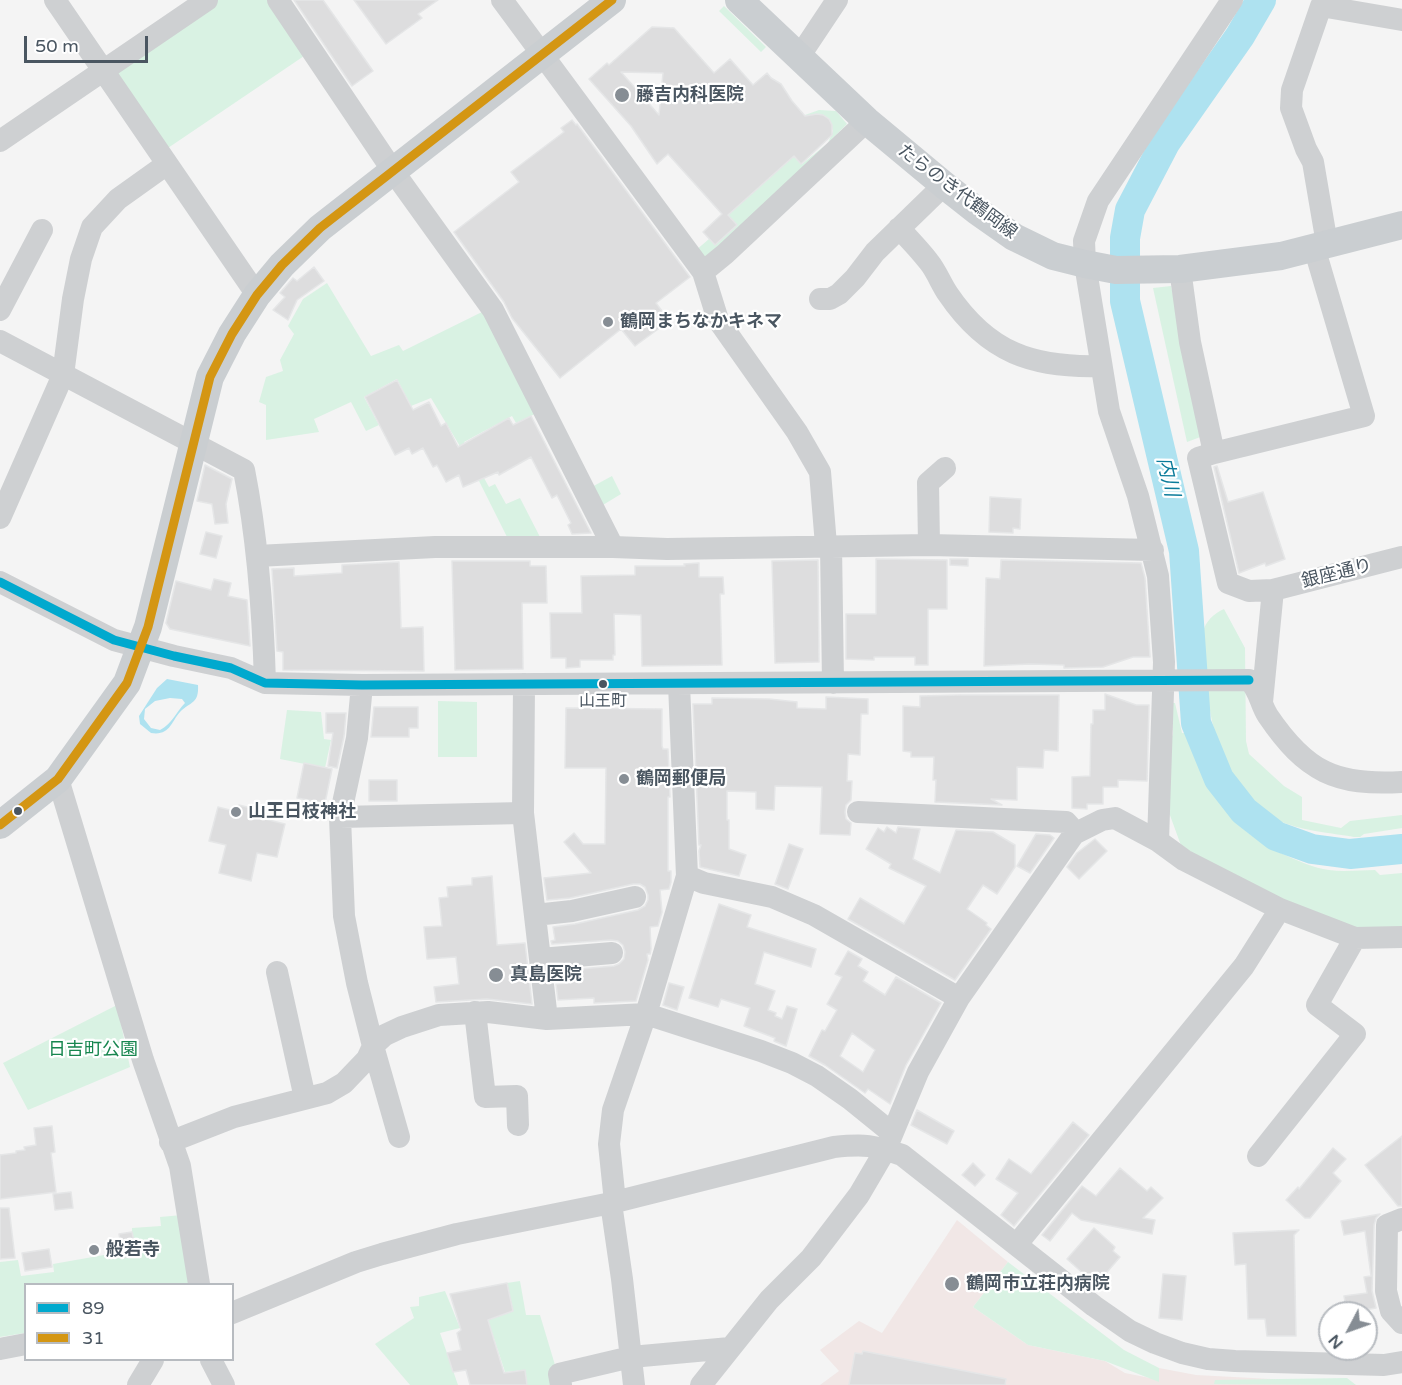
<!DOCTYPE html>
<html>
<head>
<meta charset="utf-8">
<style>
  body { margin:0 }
  #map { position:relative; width:1402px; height:1385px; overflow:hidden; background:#f4f4f4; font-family:"Varela Round",sans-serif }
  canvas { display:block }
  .legend { position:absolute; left:24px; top:1283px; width:210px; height:78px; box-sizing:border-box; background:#fff; border:2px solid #b7bbc0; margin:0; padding:8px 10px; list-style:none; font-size:18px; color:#4a5661 }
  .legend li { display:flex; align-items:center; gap:12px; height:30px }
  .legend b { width:30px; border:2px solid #b7bbc0 }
  .north { position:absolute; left:1318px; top:1301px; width:60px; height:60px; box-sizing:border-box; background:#fff; border:2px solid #b7bbc0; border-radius:50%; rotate:229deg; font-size:16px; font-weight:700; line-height:24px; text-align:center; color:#4a5661 }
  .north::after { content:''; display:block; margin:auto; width:21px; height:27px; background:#868d94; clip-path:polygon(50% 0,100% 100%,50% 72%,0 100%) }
  .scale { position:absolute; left:24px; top:36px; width:124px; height:27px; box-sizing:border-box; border:3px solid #4a5661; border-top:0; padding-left:8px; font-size:18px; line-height:21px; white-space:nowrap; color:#4a5661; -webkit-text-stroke:4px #fff; paint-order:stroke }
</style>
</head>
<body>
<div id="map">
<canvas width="1402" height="1385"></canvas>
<ul class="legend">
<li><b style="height:8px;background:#00a9ce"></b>89</li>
<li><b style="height:8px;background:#d49613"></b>31</li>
</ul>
<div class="north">N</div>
<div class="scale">50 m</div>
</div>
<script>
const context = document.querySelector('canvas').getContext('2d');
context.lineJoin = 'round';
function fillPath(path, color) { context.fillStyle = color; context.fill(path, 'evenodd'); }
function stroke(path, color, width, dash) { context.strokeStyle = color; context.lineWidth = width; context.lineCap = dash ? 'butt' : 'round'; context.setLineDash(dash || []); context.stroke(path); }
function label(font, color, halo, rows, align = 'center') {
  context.font = font + ' "Varela Round","Noto Sans JP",sans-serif'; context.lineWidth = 4.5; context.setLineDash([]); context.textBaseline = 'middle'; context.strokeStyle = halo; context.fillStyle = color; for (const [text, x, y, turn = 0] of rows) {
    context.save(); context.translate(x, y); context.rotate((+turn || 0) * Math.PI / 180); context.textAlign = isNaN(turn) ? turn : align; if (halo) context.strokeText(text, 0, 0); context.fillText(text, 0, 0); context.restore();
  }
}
fillPath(new Path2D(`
  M957 1220 1008 1262 973 1307 1028 1345 1105 1361 1125 1373 1150 1378 1159 1368 1196 1375 1346 1383 1349 1385H820L839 1371 820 1350 859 1321 882 1333Z`), '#f1e7e6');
fillPath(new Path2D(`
  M216 0H270L307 54 165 150 117 80 118 67Z
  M724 6 766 47 761 52 719 11Z
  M819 110 836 111 847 124 710 261 695 251 709 239 715 245 737 225 728 215 794 156 802 164 828 143 833 131 829 119 817 114 806 117 805 115Z
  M327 283 371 356 399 345 403 351 486 310 539 412 516 423 512 416 464 442 489 487 495 484 506 504 520 498 540 537 510 543 470 463 431 398 411 406 397 379 364 397 379 425 366 431 351 402 314 419 319 432 266 440V405L259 402 266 377 283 371 280 360 294 334 288 326 303 299Z
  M1171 286 1203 436 1187 442 1153 288Z
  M612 476 621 494 598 508 588 489Z
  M1224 609 1245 648 1246 741 1249 754 1284 786 1302 797V820L1341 828 1350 821 1402 815V828L1364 834 1360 837H1354C1327 832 1287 830 1266 813 1249 799 1232 779 1224 758 1210 727 1207 694 1204 660 1203 652 1201 640 1203 632 1205 622 1214 613 1224 609Z
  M438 701 477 702V757H438Z
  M1170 703H1175L1182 733H1186C1208 791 1226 827 1285 855 1298 861 1314 868 1329 870 1344 872 1360 870 1375 870L1380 875 1402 873V932L1332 925 1183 851 1167 807 1168 750 1173 733Z
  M287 710 321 712 324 739 331 740 325 768 280 759Z
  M117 1005 130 1067 28 1110 3 1063Z
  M182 1215 193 1284H26L25 1333 0 1337V1262L18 1260 21 1276 54 1272 53 1264 121 1252 119 1234 132 1232V1228L161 1226 160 1217Z
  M1008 1262 1124 1350 1159 1368V1382L1105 1361 1028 1345 973 1307Z
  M520 1281 526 1315H540L561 1385H527L525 1370 505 1372 488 1320 513 1311 507 1283Z
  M445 1291 460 1328 440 1333 458 1385H410L375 1344 414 1318 410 1307 419 1306V1297Z
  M1347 1378 1356 1385 1214 1384 1215 1380Z`), '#d9f2e3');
fillPath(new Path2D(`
  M167 679 198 685C199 704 191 701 180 712 171 722 170 736 151 733L140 724 139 716 157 688ZM170 698 182 699 185 703C176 712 172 724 160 730L151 728 144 719 145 709 155 701Z`), '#aee2f0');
stroke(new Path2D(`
  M1261 0 1240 36 1165 143 1130 210 1125 238V301L1184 551 1196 723 1219 779 1244 811 1276 836 1312 849 1350 854 1402 849`), '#aee2f0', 30);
const building = new Path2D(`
  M294 0H323L373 71 352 86Z
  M354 0H438L418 14 422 18 386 44Z
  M652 27 674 28 714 73 730 59 753 85 767 73 771 78 781 84 792 101 805 116 817 114 823 115 829 119 832 125V135L801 164 794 156 728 215 737 225 715 245 703 232 722 214 668 154 657 164 631 126 589 79 607 63 609 65ZM621 72 663 73 659 115Z
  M572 120 576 125 577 124 690 277 656 303 665 315 656 321 661 327 635 346 621 329 560 378 512 318 504 302 454 232 519 182 511 172 564 132 561 128Z
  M314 267 324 281 297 300 288 320 273 310 285 297 280 293 293 278 297 281Z
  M397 380 413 410 429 402 441 426 446 423 458 447 509 418 513 425 531 416 591 533 572 534 568 525 571 523 557 495 552 498 531 457 499 475 498 472 463 487 459 475 446 482 437 465 433 467 423 448 412 454 409 448 395 455 365 397Z
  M205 465 232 479 226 504 228 523 215 524 212 504 197 501Z
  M1217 466 1228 502 1263 492 1285 559 1266 566 1265 563 1239 573 1214 467Z
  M990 497 1021 499 1020 529 1013 528V533L989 532Z
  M206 532 222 536 216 558 200 554Z
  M876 559 947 560V609H928V665H915V657H874V660L846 659V614H876Z
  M950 559H968V566L950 565Z
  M818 560 819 662 775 663 772 561Z
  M1001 560 1141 563 1145 578 1150 657H1133L1103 667 1064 668V665L1030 664 984 666 986 578 1000 579Z
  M452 561H530V566H546L547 603H522L523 669 455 670Z
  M399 562 401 628 423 627 424 671 283 670V652L277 651 272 569 294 568V576L342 573V565Z
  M699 563V577H723L724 594H720L722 665 642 666 641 615 614 614 615 655H613V660H580V667L566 668V658H551L550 613H582L581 576 635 575V566H685L684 564Z
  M214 579 231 583 228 596 247 600 250 646 170 629 166 623 176 581 211 590Z
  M1105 694 1136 705H1149L1147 781 1118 780V787H1103V804H1087V809L1072 808V777L1090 776 1091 724H1093V710H1105Z
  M961 695H1059L1058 751 1044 750 1043 768 1017 767V800L991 799 1002 805 935 802 936 780H933L934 757H911V752L903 751V706L920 707V696Z
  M826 697 868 699V714H861L860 755 848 754 847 781H852L851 800 846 805 845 812 846 819 851 823 850 835 820 834 822 787 775 786 774 810 756 809V792L727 791V820H729V849L746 855 739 876 700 867 699 851 701 845H699L693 704H712V698L769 699 797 702V708L826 709Z
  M374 707H418V728H409V737H371Z
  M566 708 662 709V746L663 749H668L670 797H668V871H671V882L669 889 660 890 662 912 658 926 650 927 651 949 650 954H647L648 960 636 1001 594 1003V998L558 1000 556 984 569 983 568 970 614 966 619 964 624 959 625 952 623 945 618 941 611 940 552 944 551 941 555 940 553 927 575 924 638 910 645 906 648 900V895L645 887 640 884H633L570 898 547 900 544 878 591 873 564 842 574 833 583 844H605L606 768H565Z
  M326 713H346L344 736 337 768 328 766 333 733H326Z
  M304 763 332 769 325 803 297 798Z
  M369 780H397V801H369Z
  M239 805 263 811 261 818 285 824 277 857 257 853 251 881 219 873 226 845 209 841 218 807 238 812Z
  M887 827 896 833 898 827 920 829 913 859 940 873 956 830 993 832 1015 845V867L997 894 983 885 967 909 987 923 986 925 991 929 955 980 848 919 860 898 904 924 926 886 889 868 891 864 866 849 878 828 884 832Z
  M1036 834 1050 835 1054 838 1030 873 1017 866Z
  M1095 839 1107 851 1079 879 1067 867 1077 853Z
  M789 844 803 849 788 889 775 884Z
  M492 876 497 945 525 943 532 1004 487 999 436 1002 434 987 459 984 456 957 427 959 424 927 442 926 439 898 448 897 447 887 472 885V878Z
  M719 904 751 915 747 927 816 949 811 967 764 952 755 984 775 991 768 1010 776 1013 775 1016 782 1019 787 1006 797 1009 786 1046 774 1041 775 1038 744 1026 750 1008 721 999 718 1007 689 998Z
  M848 951 862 959 858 966 868 972 863 981 885 995 896 977 941 1003 906 1065 890 1104 868 1089 865 1093 825 1065 809 1056 822 1030 825 1031 837 1010 827 1004 842 977 835 974ZM852 1033 875 1050 863 1072 840 1056Z
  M669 983 684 987 677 1010 663 1005Z
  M917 1110 954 1131 947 1144 911 1125Z
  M1073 1122 1089 1135 1014 1226 1001 1215 1018 1193 996 1179 1009 1159 1031 1174Z
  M52 1126 55 1152 51 1153 56 1192 0 1199V1155L16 1153V1151L25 1150 24 1147 36 1145 34 1128Z
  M1402 1136V1206H1398L1365 1165Z
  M1333 1148 1346 1159 1333 1173 1341 1181 1310 1218H1305L1286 1200 1298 1187 1299 1189Z
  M973 1163 985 1175 975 1186 962 1175Z
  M1120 1168 1147 1191 1151 1187 1163 1198 1143 1218 1155 1220 1152 1234 1081 1220 1072 1213 1050 1241 1042 1235 1082 1186 1096 1196Z
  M71 1192 73 1208 55 1210 53 1194Z
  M0 1208H9L15 1258 0 1259Z
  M1380 1214 1376 1218 1374 1225 1372 1291 1376 1308 1347 1313 1344 1296 1367 1293 1364 1277 1371 1276 1365 1231 1344 1235 1341 1221Z
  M1094 1228 1115 1247 1113 1251 1120 1257 1096 1285 1067 1259Z
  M1299 1230 1294 1235 1296 1336H1267L1265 1319H1248L1246 1264 1235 1265 1233 1233Z
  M132 1232 137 1255 123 1258 119 1234Z
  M49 1249 52 1267 25 1271 22 1253Z
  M1163 1274 1186 1276 1182 1320 1159 1318Z
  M507 1283 513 1311 488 1320 504 1373 525 1370 527 1385H470L466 1370 453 1372 447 1353 461 1350 457 1333 461 1330 450 1294Z
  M863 1351 1006 1379 1005 1385H849L855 1353 862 1354Z`);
fillPath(building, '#ddddde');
stroke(building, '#e5e6e7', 1.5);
stroke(new Path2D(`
  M55 0 257 295
  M278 0 393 171 493 310 613 547
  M502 0 703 272 718 320 797 432 820 472 826 545
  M799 57 837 0
  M0 141 207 0
  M899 228C909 239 920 250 929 262 937 272 941 284 948 294 988 353 1033 368 1101 366
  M1327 244 1313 162 1306 149 1291 108 1292 90 1321 6 1402 20
  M1180 269 1190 342 1214 453 1198 458 1228 583 1249 591 1273 590 1402 557
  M703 272 725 254 867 121
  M820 299H830L839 294 855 278 875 252 944 185
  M0 310 42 230
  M0 341 244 470C258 541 263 611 265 683
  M1214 453 1364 416 1314 247
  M0 518 63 375 73 299 81 259 92 227 118 199 167 164
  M831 545 833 683
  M929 545 928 483 945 468
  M257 556 435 547H613L667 549 929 545 1153 550
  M0 582 114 640 174 656 231 668 265 683 362 685 1249 680
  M1249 680C1260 691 1260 704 1268 716 1306 772 1336 786 1402 782
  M524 684 523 813 547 1019
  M362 685 357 738 340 817 344 916 357 983 373 1046 399 1137
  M1262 702 1273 590
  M58 779 143 1060 180 1166 199 1284
  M858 812 1066 822 1076 833
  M340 817 523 813
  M1158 841 1164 662 1158 576 1138 496 1109 411 1085 264 1084 241 1098 201 1232 0
  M687 876 704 883 772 897 814 915 959 998
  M535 915 572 911 635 897
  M540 959 612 953
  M277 972 305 1098
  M475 1012 485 1097 517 1096 518 1125
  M170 1142 234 1117 327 1093 344 1083 367 1059 373 1046 385 1035 402 1027 439 1015 488 1012 547 1019 646 1014 761 1051 792 1063 817 1076 850 1099 892 1133
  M1258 1156 1355 1034 1317 1005 1355 938
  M615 1202 609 1144 613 1110 646 1014 687 876 679 684
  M611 1203 622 1279 634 1385
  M1402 1219 1387 1225 1386 1291 1391 1311 1402 1323
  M1017 1244 1244 966 1280 909
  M232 1313 356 1262 382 1254 457 1234 611 1203 834 1147C865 1144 873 1145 902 1155L1094 1306 1130 1331 1155 1343 1182 1353 1208 1359 1235 1361 1384 1365 1402 1362
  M0 1349 26 1344
  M211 1360 224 1385
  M138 1385 153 1360
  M561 1385 559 1374 631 1357 730 1348
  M701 1385 769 1300 811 1258 859 1195 886 1149 918 1072 959 998 1074 834 1102 820 1115 818 1158 841 1184 860 1280 909 1355 938 1402 937`), '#ced0d2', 22);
stroke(new Path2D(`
  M739 0 867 121 944 185 977 211 1014 237 1053 256 1085 264 1116 270 1180 269 1281 256 1402 225
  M0 825 58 779 127 683 148 627 210 377 232 334 257 295 282 265 320 228 612 0`), '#caced1', 28);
stroke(new Path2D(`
  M0 582 114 640 174 656 231 668 265 683 362 685 1249 680`), '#00a9ce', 9);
stroke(new Path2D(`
  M0 825 58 779 127 683 148 627 210 377 232 334 257 295 282 265 320 228 612 0`), '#d49613', 9);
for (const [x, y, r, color] of [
  [622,95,8,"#868d94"],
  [608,322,6,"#868d94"],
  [603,684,5,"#4a5661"],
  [624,779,6,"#868d94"],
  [18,811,5,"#4a5661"],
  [236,812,6,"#868d94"],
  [496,975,8,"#868d94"],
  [94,1250,6,"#868d94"],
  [952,1284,8,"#868d94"]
]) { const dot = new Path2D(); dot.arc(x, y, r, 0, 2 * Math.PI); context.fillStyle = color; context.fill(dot); stroke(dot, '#fff', 2); }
label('16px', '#4a5661', '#fff', [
  ["山王町",603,702]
]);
label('bold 18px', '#4a5661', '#fff', [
  ["藤吉内科医院",636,95],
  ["鶴岡まちなかキネマ",620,322],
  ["鶴岡郵便局",636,779],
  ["山王日枝神社",248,812],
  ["真島医院",510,975],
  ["般若寺",106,1250],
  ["鶴岡市立荘内病院",966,1284]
], 'left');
label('18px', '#4a5661', '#fff', [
  ["たらのき代鶴岡線",957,192,37],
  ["銀座通り",1337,574,-14]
]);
label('18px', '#17864f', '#fff', [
  ["日吉町公園",93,1050]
]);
label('italic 20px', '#0c7c9b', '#fff', [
  ["内川",1167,477,77]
]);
</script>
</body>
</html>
